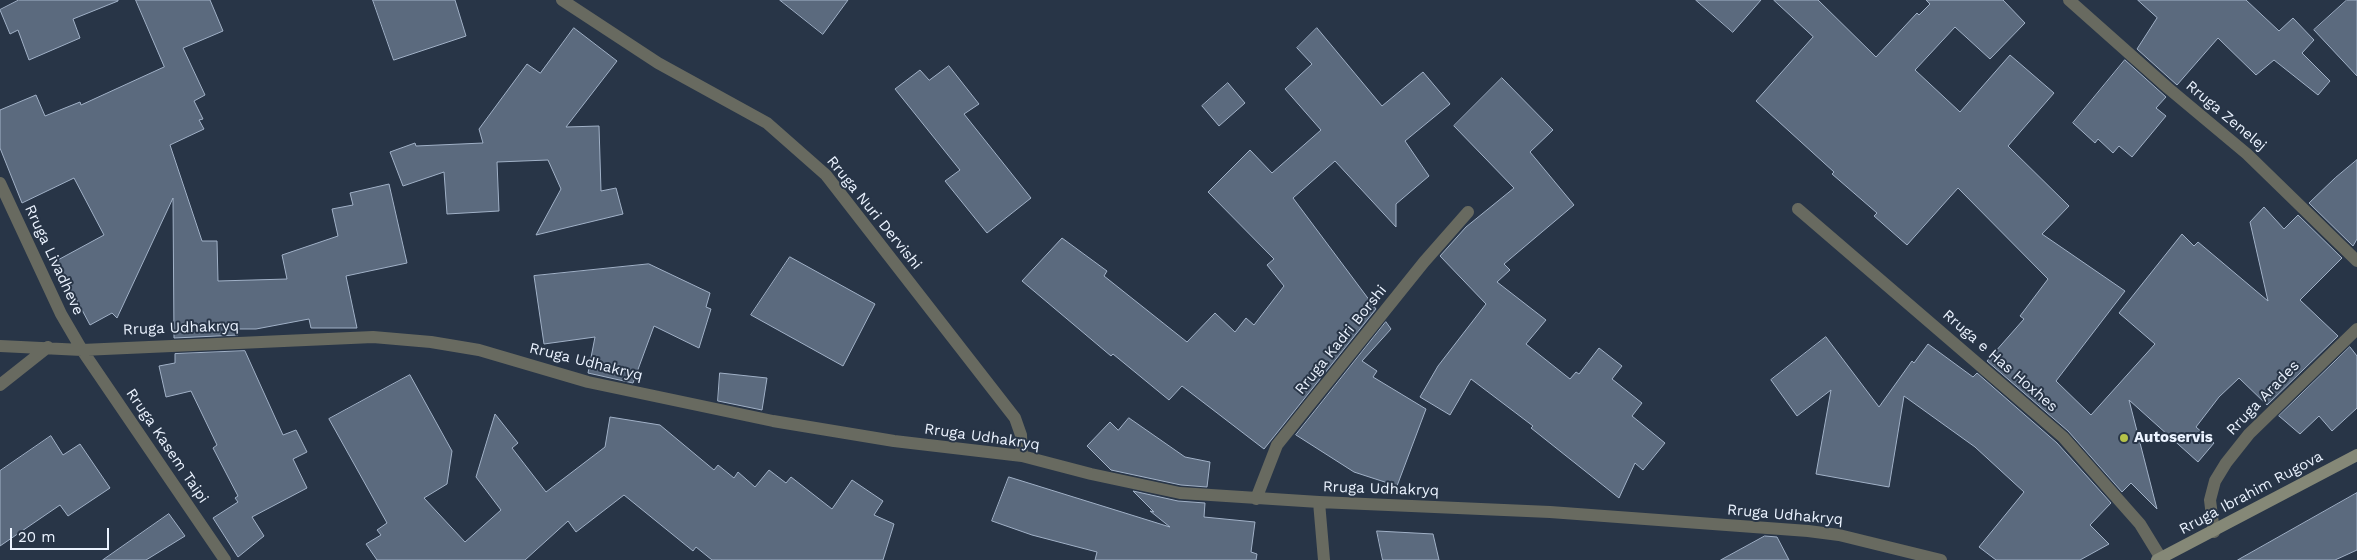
<!DOCTYPE html>
<html>
<head>
<meta charset="utf-8">
<style>
  body { margin:0 }
  #map { position:relative; width:2357px; height:560px; overflow:hidden; background:#283547; font-family:"Work Sans",sans-serif }
  canvas { display:block }
  .scale { position:absolute; left:10px; top:528px; width:99px; height:22px; box-sizing:border-box; border:2px solid #ebf3ff; border-top:0; padding-left:6px; font-size:15px; line-height:18px; white-space:nowrap; color:#ebf3ff; -webkit-text-stroke:4px #283547; paint-order:stroke }
</style>
</head>
<body>
<div id="map">
<canvas width="2357" height="560"></canvas>
<div class="scale">20 m</div>
</div>
<script>
const context = document.querySelector('canvas').getContext('2d');
context.lineJoin = 'round';
function fillPath(path, color) { context.fillStyle = color; context.fill(path, 'evenodd'); }
function stroke(path, color, width, dash) { context.strokeStyle = color; context.lineWidth = width; context.lineCap = dash ? 'butt' : 'round'; context.setLineDash(dash || []); context.stroke(path); }
function label(font, color, halo, rows, align = 'center') {
  context.font = font + ' "Work Sans",sans-serif'; context.lineWidth = 4; context.setLineDash([]); context.textBaseline = 'middle'; context.strokeStyle = halo; context.fillStyle = color; for (const [text, x, y, turn = 0] of rows) {
    context.save(); context.translate(x, y); context.rotate((+turn || 0) * Math.PI / 180); context.textAlign = isNaN(turn) ? turn : align; if (halo) context.strokeText(text, 0, 0); context.fillText(text, 0, 0); context.restore();
  }
}
const building = new Path2D(`
  M19 0H118V1L73 19 80 38 29 60 18 30 10 34 0 10Z
  M136 0H210L223 31 183 48 205 95 194 101 203 119 199 120 204 129 170 145 202 241H217L218 281 287 279 282 255 338 236 332 209 353 205 350 193 389 184 407 263 346 276 357 328H311L309 319 256 329H236L238 335 174 338 173 198 117 318 112 313 90 325 56 261 104 235 74 178 22 203 0 148V110L36 95 45 116 80 102 81 105 164 67Z
  M373 0H455L466 36 394 60Z
  M780 0H848L823 34Z
  M1696 0H1761L1733 32Z
  M1774 0H1818L1876 57 1917 13 1919 15 1930 4 1926 0H2003L2025 23 1990 59 1955 27 1915 70 1960 112 2010 55 2054 93 2008 146 2069 206 2042 234 2125 291 2056 381 2091 415 2155 344 2119 313 2182 234 2194 246 2198 242 2268 301 2250 222 2264 207 2284 229 2298 215 2342 258 2300 300 2338 336 2267 405 2239 378 2219 397 2196 427 2214 443 2198 462 2129 400 2157 509 2131 483 2122 492 2068 431 1987 361 2024 319 2020 316 2048 279 1958 188 1907 245 1874 216 1877 213 1832 174 1834 172 1756 101 1813 37Z
  M2138 0H2246L2279 31 2293 18 2314 40 2302 53 2330 81 2318 95 2274 60 2256 75 2218 38 2177 85 2137 49 2157 18Z
  M2347 0H2357V76L2314 30Z
  M574 28 617 61 566 127 599 126 601 191 616 188 623 214 536 235 561 189 548 160 497 162 499 211 447 214 444 172 403 186 390 152 415 143 416 146 483 143 479 129 527 64 540 73Z
  M1317 28 1382 106 1423 72 1450 104 1405 141 1429 176 1396 204V227L1335 161 1293 198 1376 309 1264 449 1182 386 1169 400 1113 354 1111 356 1022 281 1062 238 1107 271 1104 276 1187 342 1215 313 1235 332 1246 318 1254 325 1284 286 1267 265 1274 259 1208 192 1250 150 1272 173 1321 130 1285 89 1312 64 1297 48Z
  M2125 60 2166 97 2156 108 2166 116 2132 157 2119 146 2113 153 2098 139 2095 143 2073 123Z
  M949 66 979 104 964 114 1031 198 987 233 945 181 960 170 895 89 920 70 929 80Z
  M1502 78 1553 130 1530 152 1574 205 1504 264 1510 270 1497 282 1546 320 1526 344 1570 379 1576 372 1579 374 1599 348 1622 366 1612 379 1642 403 1632 416 1665 443 1643 470 1635 463 1619 498 1531 428 1533 426 1471 379 1450 415 1420 397 1438 366 1486 304 1440 256 1466 227 1514 188 1454 126Z
  M1228 83 1245 103 1219 126 1202 106Z
  M2357 160V239L2353 246 2309 203 2335 178Z
  M790 257 875 304 843 366 751 315Z
  M649 264 710 293 706 307 711 309 699 348 654 326 633 383 588 373 595 337 544 344 534 276Z
  M1386 322 1391 329 1362 361 1377 371 1373 377 1426 409 1397 486 1354 472 1296 435Z
  M1826 337 1879 407 1912 361 1914 363 1928 344 1973 377 1977 373 2057 443 2111 503 2090 525 2109 544 2080 560H1996L1979 547 2024 492 1975 447 1904 396 1889 487 1816 474 1831 390 1797 416 1771 380Z
  M2350 347 2357 356V408L2332 431 2319 416 2300 434 2279 416Z
  M245 351 283 435 296 430 307 452 293 459 307 488 252 517 264 536 238 557 213 518 238 502 235 498 238 496 213 448 217 445 191 391 166 397 159 366 175 363V354Z
  M720 373 767 378 762 410 718 401Z
  M410 375 452 451 447 484 424 498 465 542 501 510 476 477 495 414 518 443 512 448 546 492 605 447 610 417 660 425 714 470 718 465 734 478 738 472 755 487 769 470 786 483 791 477 832 509 852 480 883 501 874 515 894 524 883 560H712L696 547 693 551 624 495 576 532 568 521 525 560H377L366 544 381 535 377 530 387 523 329 419Z
  M1129 418 1185 457 1210 462 1207 487 1181 485 1111 470 1087 446 1110 422 1118 430Z
  M51 436 63 455 80 444 110 488 68 516 60 505 0 546V471Z
  M1009 477 1170 527 1150 511 1154 512 1133 491 1178 501 1205 503 1204 517 1255 522 1251 552 1257 554 1256 560H1095L1097 552 1032 535 992 521Z
  M2357 493V550L2335 560H2238Z
  M169 514 185 536 146 560H103Z
  M1377 531 1433 534 1439 560H1383Z
  M1765 536 1777 537 1789 560H1721Z`);
fillPath(building, '#5b6a7e');
stroke(building, '#a1b1c7', 1);
stroke(new Path2D(`
  M562 0 658 63 767 123 826 175 1015 418 1021 435 1022 456
  M2069 0 2168 88 2247 154 2357 261
  M0 183 61 314 82 350 225 560
  M1798 209 2063 437 2140 524 2162 560
  M0 346 82 350 373 337 431 342 479 350 588 382 773 421 894 441 1022 456 1091 474 1180 493 1319 502 1550 512 1808 531 1839 535 1941 560
  M0 385 48 347
  M1256 499 1277 445 1424 262 1468 212
  M1319 502 1324 560
  M2214 532 2210 500 2215 481 2226 463 2249 434 2357 329`), '#686a60', 12);
stroke(new Path2D(`
  M2157 560 2357 455`), '#858877', 12);
for (const [x, y, r, color] of [
  [2124,438,5,"#b5c249"]
]) { const dot = new Path2D(); dot.arc(x, y, r, 0, 2 * Math.PI); context.fillStyle = color; context.fill(dot); stroke(dot, '#283547', 2); }
label('15px', '#ebf3ff', '#283547', [
  ["Rruga Zenelej",2226,116,40],
  ["Rruga Nuri Dervishi",874,213,51],
  ["Rruga Livadheve",54,260,65],
  ["Rruga Udhakryq",181,328,-2],
  ["Rruga Kadri Borshi",1341,340,-51],
  ["Rruga e Has Hoxhes",2000,361,41],
  ["Rruga Udhakryq",586,362,14],
  ["Rruga Arades",2263,398,-46],
  ["Rruga Udhakryq",982,437,8],
  ["Rruga Kasem Taipi",167,446,56],
  ["Rruga Udhakryq",1381,489,2],
  ["Rruga Ibrahim Rugova",2251,493,-28],
  ["Rruga Udhakryq",1785,515,5]
]);
label('bold 15px', '#ebf3ff', '#283547', [
  ["Autoservis",2134,438]
], 'left');
</script>
</body>
</html>
